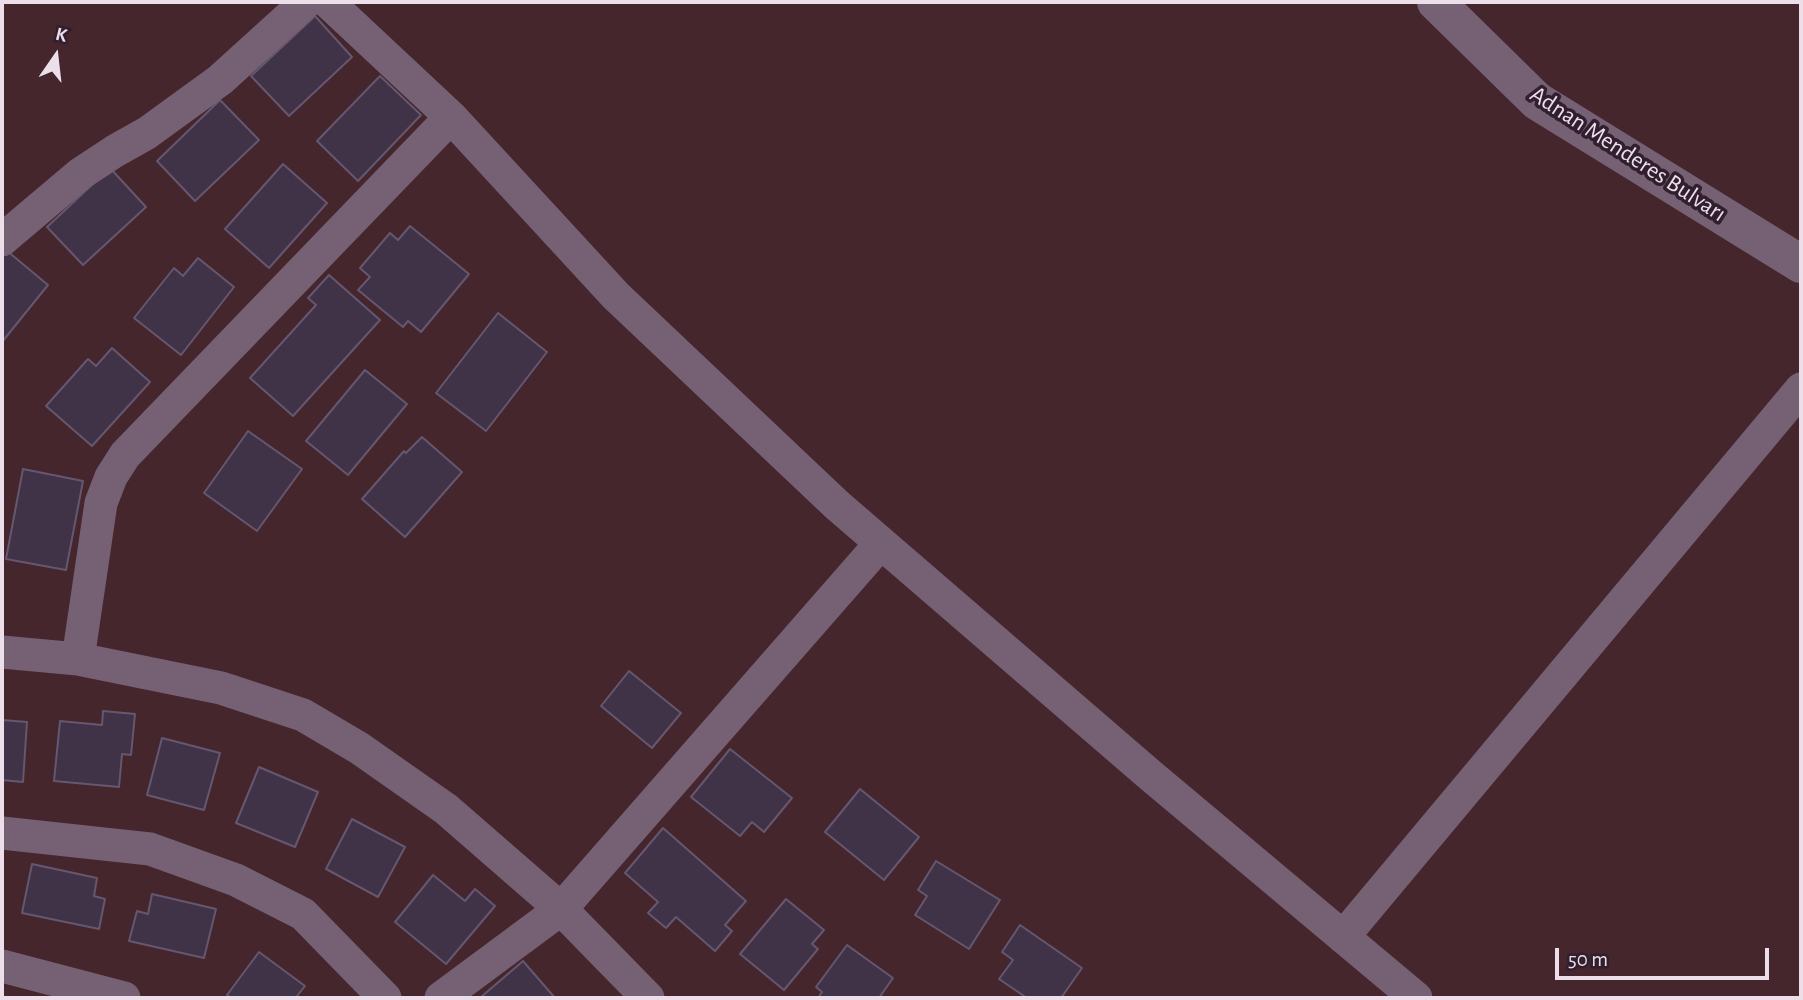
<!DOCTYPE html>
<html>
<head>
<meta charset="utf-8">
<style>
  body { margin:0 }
  #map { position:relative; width:1803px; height:1000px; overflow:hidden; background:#311f2f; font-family:"Alegreya Sans",sans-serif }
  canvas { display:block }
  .frame { position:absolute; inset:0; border:4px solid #ecdfea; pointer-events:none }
  .north { position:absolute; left:21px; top:21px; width:70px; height:70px; -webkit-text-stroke:5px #311f2f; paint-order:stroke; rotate:14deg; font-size:19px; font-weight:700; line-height:28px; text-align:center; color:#ecdfea }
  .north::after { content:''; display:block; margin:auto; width:24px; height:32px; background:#ecdfea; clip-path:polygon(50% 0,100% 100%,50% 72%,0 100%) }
  .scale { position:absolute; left:1555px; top:948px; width:214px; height:32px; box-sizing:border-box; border:4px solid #ecdfea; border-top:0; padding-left:9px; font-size:21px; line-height:24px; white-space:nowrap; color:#ecdfea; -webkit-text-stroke:5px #311f2f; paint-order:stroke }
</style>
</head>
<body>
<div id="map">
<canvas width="1803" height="1000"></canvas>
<div class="frame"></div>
<div class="north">K</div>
<div class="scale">50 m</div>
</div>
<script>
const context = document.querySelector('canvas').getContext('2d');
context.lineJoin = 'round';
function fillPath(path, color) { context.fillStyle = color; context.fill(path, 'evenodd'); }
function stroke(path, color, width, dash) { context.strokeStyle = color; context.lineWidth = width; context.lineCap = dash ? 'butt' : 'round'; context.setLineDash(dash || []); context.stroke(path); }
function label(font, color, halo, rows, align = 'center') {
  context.font = font + ' "Alegreya Sans",sans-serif'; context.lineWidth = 7; context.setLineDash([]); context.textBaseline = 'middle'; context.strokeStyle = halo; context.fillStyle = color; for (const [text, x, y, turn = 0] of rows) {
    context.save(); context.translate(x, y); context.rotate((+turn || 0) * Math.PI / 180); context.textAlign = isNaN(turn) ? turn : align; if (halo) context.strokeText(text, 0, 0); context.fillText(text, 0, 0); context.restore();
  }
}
fillPath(new Path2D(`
  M2 2H1801V998H2Z`), '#44262c');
const building = new Path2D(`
  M315 16 352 57 289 116 251 76Z
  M380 76 421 115 358 181 317 141Z
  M220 100 259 140 195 201 157 161Z
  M283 164 327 203 269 268 225 229Z
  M110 168 146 207 83 265 47 227Z
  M410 226 469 274 421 332 408 321 403 327 358 290 370 277 360 268 390 233 398 240Z
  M6 250 48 285 2 342V255Z
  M198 258 234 287 181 355 134 318 174 268 183 276Z
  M329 275 380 320 293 416 250 378 316 305 308 298Z
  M498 313 547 352 486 431 436 393Z
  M112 348 150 382 92 446 46 406 88 359 96 366Z
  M365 370 407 404 348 475 306 441Z
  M248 431 302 469 257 531 204 493Z
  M422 437 462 472 405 537 362 499 404 451 406 453Z
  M23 469 83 481 66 570 6 559Z
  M629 671 681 713 652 748 601 706Z
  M103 711 135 714 131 755 122 754 119 787 54 781 60 721 102 725Z
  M2 720 27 722 23 782 2 780Z
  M162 738 220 753 204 810 147 795Z
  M730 749 792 798 764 832 752 822 740 836 691 797Z
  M259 767 318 792 295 847 236 823Z
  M860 789 919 837 884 880 825 832Z
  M352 819 405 847 378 897 326 869Z
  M663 828 746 901 725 925 732 931 715 951 676 917 666 928 648 913 658 902 625 873Z
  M936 861 1000 900 969 949 915 915 927 896 918 890Z
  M32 864 97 878 94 896 105 899 99 929 22 913Z
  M433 875 465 901 475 889 495 906 446 964 395 922Z
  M152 894 216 909 204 958 129 941 137 911 148 914Z
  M786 899 824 930 812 944 818 949 784 990 740 954Z
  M1020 925 1082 968 1061 998H1027L999 979 1013 960 1002 952Z
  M847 945 893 978 879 998H818L822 992 816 987Z
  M259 952 305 986 297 996 300 998H232L227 995Z
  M523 961 555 998H481V997Z`);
fillPath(building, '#403348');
stroke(building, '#65576f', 2);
stroke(new Path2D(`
  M328 2 451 117 616 296 837 505 1150 775 1416 998
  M2 240 80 174 115 151 147 133 220 80 306 2
  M2 652 78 659 221 688 303 715 359 748 446 809 561 909 648 998
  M78 659 101 503 111 477 125 455 451 117
  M2 833 150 849 236 880 303 914 385 998
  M1343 937 1801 389
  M2 966 124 998
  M441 998 561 909 881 543`), '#766073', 33);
stroke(new Path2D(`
  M1436 2 1537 101 1801 264`), '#766073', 38);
label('24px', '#ecdfea', '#311f2f', [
  ["Adnan Menderes Bulvarı",1628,154,33]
]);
</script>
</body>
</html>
